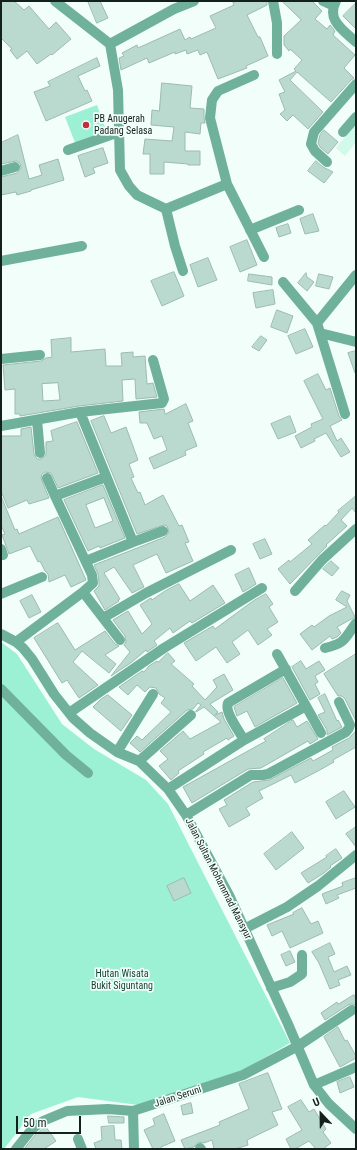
<!DOCTYPE html>
<html>
<head>
<meta charset="utf-8">
<style>
  body { margin:0 }
  #map { position:relative; width:357px; height:1150px; overflow:hidden; background:#f1fef9; font-family:"Roboto Condensed",sans-serif }
  canvas { display:block }
  .frame { position:absolute; inset:0; border:2px solid #14201c; pointer-events:none }
  .north { position:absolute; left:301px; top:1094px; width:40px; height:40px; -webkit-text-stroke:3px #f1fef9; paint-order:stroke; rotate:338deg; font-size:11px; font-weight:700; line-height:16px; text-align:center; color:#14201c }
  .north::after { content:''; display:block; margin:auto; width:14px; height:18px; background:#14201c; clip-path:polygon(50% 0,100% 100%,50% 72%,0 100%) }
  .scale { position:absolute; left:16px; top:1116px; width:65px; height:18px; box-sizing:border-box; border:2px solid #14201c; border-top:0; padding-left:5px; font-size:12px; line-height:14px; white-space:nowrap; color:#14201c; -webkit-text-stroke:3px #f1fef9; paint-order:stroke }
</style>
</head>
<body>
<div id="map">
<canvas width="357" height="1150"></canvas>
<div class="frame"></div>
<div class="north">U</div>
<div class="scale">50 m</div>
</div>
<script>
const context = document.querySelector('canvas').getContext('2d');
context.lineJoin = 'round';
function fillPath(path, color) { context.fillStyle = color; context.fill(path, 'evenodd'); }
function stroke(path, color, width, dash) { context.strokeStyle = color; context.lineWidth = width; context.lineCap = dash ? 'butt' : 'round'; context.setLineDash(dash || []); context.stroke(path); }
function label(font, color, halo, rows, align = 'center') {
  context.font = font + ' "Roboto Condensed",sans-serif'; context.lineWidth = 3.5; context.setLineDash([]); context.textBaseline = 'middle'; context.strokeStyle = halo; context.fillStyle = color; for (const [text, x, y, turn = 0] of rows) {
    context.save(); context.translate(x, y); context.rotate((+turn || 0) * Math.PI / 180); context.textAlign = isNaN(turn) ? turn : align; if (halo) context.strokeText(text, 0, 0); context.fillText(text, 0, 0); context.restore();
  }
}
fillPath(new Path2D(`
  M356 124V142L345 156 336 148Z`), '#d1faeb');
fillPath(new Path2D(`
  M97 105 107 133 76 145 65 117Z
  M1 642 17 654 62 724 94 749 146 780 168 804 290 1043 233 1076 138 1105 78 1097 31 1114 4 1149H1Z`), '#9cf0d4');
const building = new Path2D(`
  M1 1H14L24 10 29 6 49 29 56 22 71 39 52 55 51 54 37 64 27 51 17 59 10 50 12 49 1 38Z
  M88 1H100L108 18 97 23Z
  M238 1H267V5L247 15 258 37H260L268 56 246 66 247 68 218 79 207 52 200 55 198 50 187 54 186 50 175 54V52L149 63 147 58 121 70 119 58 124 56 122 53 137 45 138 48 180 29 185 40 190 37 191 39 216 28 210 16 234 5 233 3Z
  M282 1H312L322 11 315 19 327 29 330 25 335 31 333 35 355 55 344 68 354 78 351 80 331 102 297 72 290 80 323 112 308 129 293 115 287 121 280 114 285 110 279 94 285 92 279 80 296 71 294 69 302 60 290 49 289 51 284 45V36L301 20Z
  M356 3V29L343 16Z
  M97 58 100 66 78 76 85 91 87 90 92 101 46 121 34 92 50 86 48 82Z
  M162 83 192 86 190 108 204 109V118L205 123H201L200 134 185 132V151H200V165H188V164L164 162V174H150V154H143L145 139 172 141 174 127 151 125 152 110 159 111Z
  M324 130 338 142 328 154 320 147 318 143 320 135Z
  M18 135 29 179 42 175 39 165 58 159 64 180 31 190V191L17 195 16 192 1 195V177L17 173 21 168 20 163 16 161 1 164V143Z
  M103 148 108 163 93 168 95 173 85 177 78 156Z
  M316 161 323 167 333 172 324 183 308 171Z
  M313 214 319 231 305 234 300 219Z
  M288 224 291 233 279 237 276 228Z
  M247 240 257 265 240 272 230 247Z
  M208 258 217 280 198 287 190 265Z
  M174 272 184 296 162 306 151 281Z
  M306 273 307 277 314 282 307 291 298 283Z
  M249 274 272 277V285L248 281Z
  M319 274 333 277 329 289 316 286Z
  M273 290 275 304 256 308 253 293Z
  M277 310 293 316 287 333 271 327Z
  M305 329 313 347 296 354 288 336Z
  M261 336 267 340 259 351 252 347Z
  M71 338V352L105 349 106 366H122L121 353 133 352V357L145 356 147 384 153 383 157 397 136 399 135 379 122 380 123 401 79 406 20 416V414H15V389L5 390 3 365 41 361 46 358 52 357 51 340ZM58 383 60 400 43 401 42 384Z
  M356 351V373H355L348 353Z
  M318 374 326 390 330 388 339 416 342 420 330 426 337 441 341 438 350 452 341 457 326 433 314 439 315 441 301 448 295 436 312 427 311 424 323 419 304 381Z
  M186 404 193 421 188 423 197 446 185 451 186 455 154 469 149 458 167 450 162 436 154 439 147 423H140L139 412 164 409 165 414Z
  M104 416 111 433 126 427 138 460 129 464 134 477 131 478 138 493 140 492 145 505 163 495 179 526 182 525 189 542 185 543 193 561 166 573 157 554 133 565 144 587 132 593 114 567 104 573 120 599 118 600 119 601 105 610 94 591 99 586V583L98 574 94 565 165 537 169 532 167 526 164 525 137 534 91 421Z
  M290 416 296 432 278 439 271 424Z
  M77 422 98 473 58 488 51 473 45 472 42 474 41 478 49 498 29 504 27 500 8 508 1 491V436H21V429L31 427 34 454 37 459H41L46 455V442L53 441 51 431Z
  M103 485 125 538 100 548 99 546 88 551 64 500ZM104 498 113 521 95 528 86 505Z
  M1 496 15 530 17 529 19 534 58 517 86 580 71 587 65 575 49 582 48 574 45 571 40 561 38 562 30 546 9 554 2 535 5 534 1 525Z
  M356 496V513L352 508 341 520 347 526 326 545 327 546 290 584 278 569 289 560 290 562 312 544 308 540 325 525 326 526 339 512 338 511Z
  M265 539 272 554 260 559 253 544Z
  M331 561 339 568 332 576 323 569Z
  M249 568 256 584 243 592 235 575Z
  M179 584 190 601 213 585 225 603 192 623 190 621 173 633 170 628 154 641 157 645 147 652 146 650 132 662 111 676 130 652 124 645 126 642 125 636 113 620 128 611 142 634 152 624 140 605 151 598 152 600 165 591Z
  M342 591 350 595 347 601 355 617 337 627 341 633 337 637 332 639 330 636 312 650 300 634 312 625 314 627 329 616 347 607 336 600Z
  M266 594 273 604 269 607 278 622 267 629 272 635 258 645 248 630 232 642 240 654 227 663 216 647 196 661 184 643 213 626 215 629 253 601Z
  M32 595 41 612 29 618 20 601Z
  M58 623 75 650 105 631 115 644 119 646 105 655 116 664 109 673 82 651 73 662 98 685 79 698 67 680 62 683 34 638Z
  M168 653 175 661 171 664 194 684 192 686 205 700 217 687 213 680 224 674 233 690 210 704 218 712 215 715 222 712 224 719 234 736 228 740 227 738 203 752 204 754 178 771 179 773 171 780 159 766 168 759 160 751 183 731 190 739 221 722 204 707 196 712V711L201 705 198 703 193 709 187 710 140 752 130 743 137 736 142 740 171 712 161 703 165 698 159 694 156 688 150 687 145 692 137 685 128 695 119 687 142 671 144 672 149 666 157 661 158 662Z
  M356 654V721L345 699 342 696H338L324 674Z
  M301 661 306 669 319 661 325 670 315 676 318 682 315 684 320 694 310 700 292 667Z
  M283 678 297 703 255 727 247 711 237 716 234 707Z
  M325 694 337 721 338 720 342 727 327 735V730L318 715 325 712 318 698Z
  M108 695 132 715 121 731 93 707 100 700Z
  M293 720 297 727 307 721 318 739 310 744 308 741 261 768 248 769 192 803 183 787 266 741 264 739Z
  M356 731V747L333 760 334 762 318 771 295 783 291 775 259 791 263 798 246 808 250 815 229 827 219 809 227 805 224 800 253 782 269 780 311 758 313 761 333 750 332 747 349 738Z
  M344 791 355 807 336 819 326 802Z
  M356 827V847L346 834Z
  M292 832 304 848 276 870 264 854Z
  M336 849 342 858 330 866 331 867 324 873 308 883 301 873 327 857 326 856Z
  M184 878 191 893 174 901 167 886Z
  M356 878V888L337 895 339 898 326 904 322 894 343 886 342 883Z
  M302 908 311 924 318 921 323 933 290 948 282 931 272 936 267 925 294 914 293 913Z
  M330 943 335 954 328 957 334 972 347 966 351 975 338 980 340 985 330 989 319 963 312 952Z
  M290 951 295 962 286 966 281 955Z
  M354 995 356 999V1005L352 1004 348 1005 325 1020 321 1013 337 1002 338 1004Z
  M338 1027 345 1041 347 1040 356 1056V1058L340 1067 324 1037Z
  M268 1073 282 1109 272 1112 278 1125 247 1140 248 1145 235 1149H214L212 1140 204 1143 198 1142 194 1147 185 1149 181 1140 220 1125 219 1122 249 1109 239 1084Z
  M350 1077 354 1087 340 1093 337 1082Z
  M301 1100 309 1112 314 1109 326 1129 323 1132 331 1143 323 1149H316L309 1141 295 1149H291L286 1139 302 1130 288 1107Z
  M191 1103 193 1113 183 1115 181 1106Z
  M164 1114 175 1141 161 1147 162 1149H153L144 1130 155 1125 153 1119Z
  M108 1116 124 1117V1123H109Z
  M114 1126 115 1140H121L122 1149H96L94 1143 102 1140 101 1127Z
  M46 1127 56 1141 44 1149H24L35 1135Z`);
fillPath(building, '#bbdacf');
stroke(building, '#9cbbb0', 1);
stroke(new Path2D(`
  M55 1 110 44 118 90 120 170 129 186 137 195 166 209 227 184 264 257
  M273 1 277 23V54
  M323 1 334 6
  M336 1C326 20 343 30 356 42
  M110 44 174 9 194 1
  M343 132 356 117
  M68 150 119 132
  M327 162 315 151 311 144 314 132 356 84
  M1 171 15 167
  M227 184 210 118 212 100 218 91 254 75
  M166 209 175 246 183 271
  M250 230 299 210
  M1 261 82 246
  M283 282 317 323
  M320 333 356 342
  M1 359 40 355
  M80 412 133 542
  M345 414 317 323 356 275
  M37 420 40 453
  M1 426 80 412 162 403 164 399 153 360
  M47 478 55 496
  M1 549 3 555
  M86 561 133 542 163 531
  M295 591 322 560 356 529
  M83 592 120 640
  M1 594 42 577
  M103 618 146 593 231 550
  M1 634 16 642 23 648 32 659 54 694 73 718 90 733 117 752 139 761 168 789 186 815 229 895 288 1024 314 1085 329 1104 356 1129
  M16 642 83 592 93 583 92 575 55 496 106 477
  M325 648C346 643 344 639 356 623
  M1 689 66 755 88 773
  M306 706 321 733
  M69 713 164 648 262 588
  M244 740C240 732 224 712 228 703L286 669
  M117 752 153 694
  M139 761 191 715
  M168 789 244 740 306 706 277 654
  M186 815 251 775H263L268 774 346 732 349 728 350 725 339 702
  M244 929 287 907 318 886 356 855
  M271 988 290 982 302 974V955
  M314 1085 356 1067
  M133 1111 134 1149
  M78 1139 82 1149
  M200 1148 201 1149
  M16 1149 32 1129 43 1121 67 1111 108 1109 133 1111 243 1075 298 1046 352 1010`), '#70b19c', 10);
for (const [x, y, r, color] of [
  [86,125,4,"#bf2e3b"]
]) { const dot = new Path2D(); dot.arc(x, y, r, 0, 2 * Math.PI); context.fillStyle = color; context.fill(dot); stroke(dot, '#f1fef9', 1.5); }
label('10px', '#14201c', '#f1fef9', [
  ["PB Anugerah",94,119],
  ["Padang Selasa",94,131]
], 'left');
label('10px', '#14201c', '#f1fef9', [
  ["Jalan Sultan Mohammad Mansyur",218,879,63],
  ["Jalan Seruni",178,1097,-18]
]);
label('10px', '#103e32', '#f1fef9', [
  ["Hutan Wisata",122,974],
  ["Bukit Siguntang",122,986]
]);
</script>
</body>
</html>
